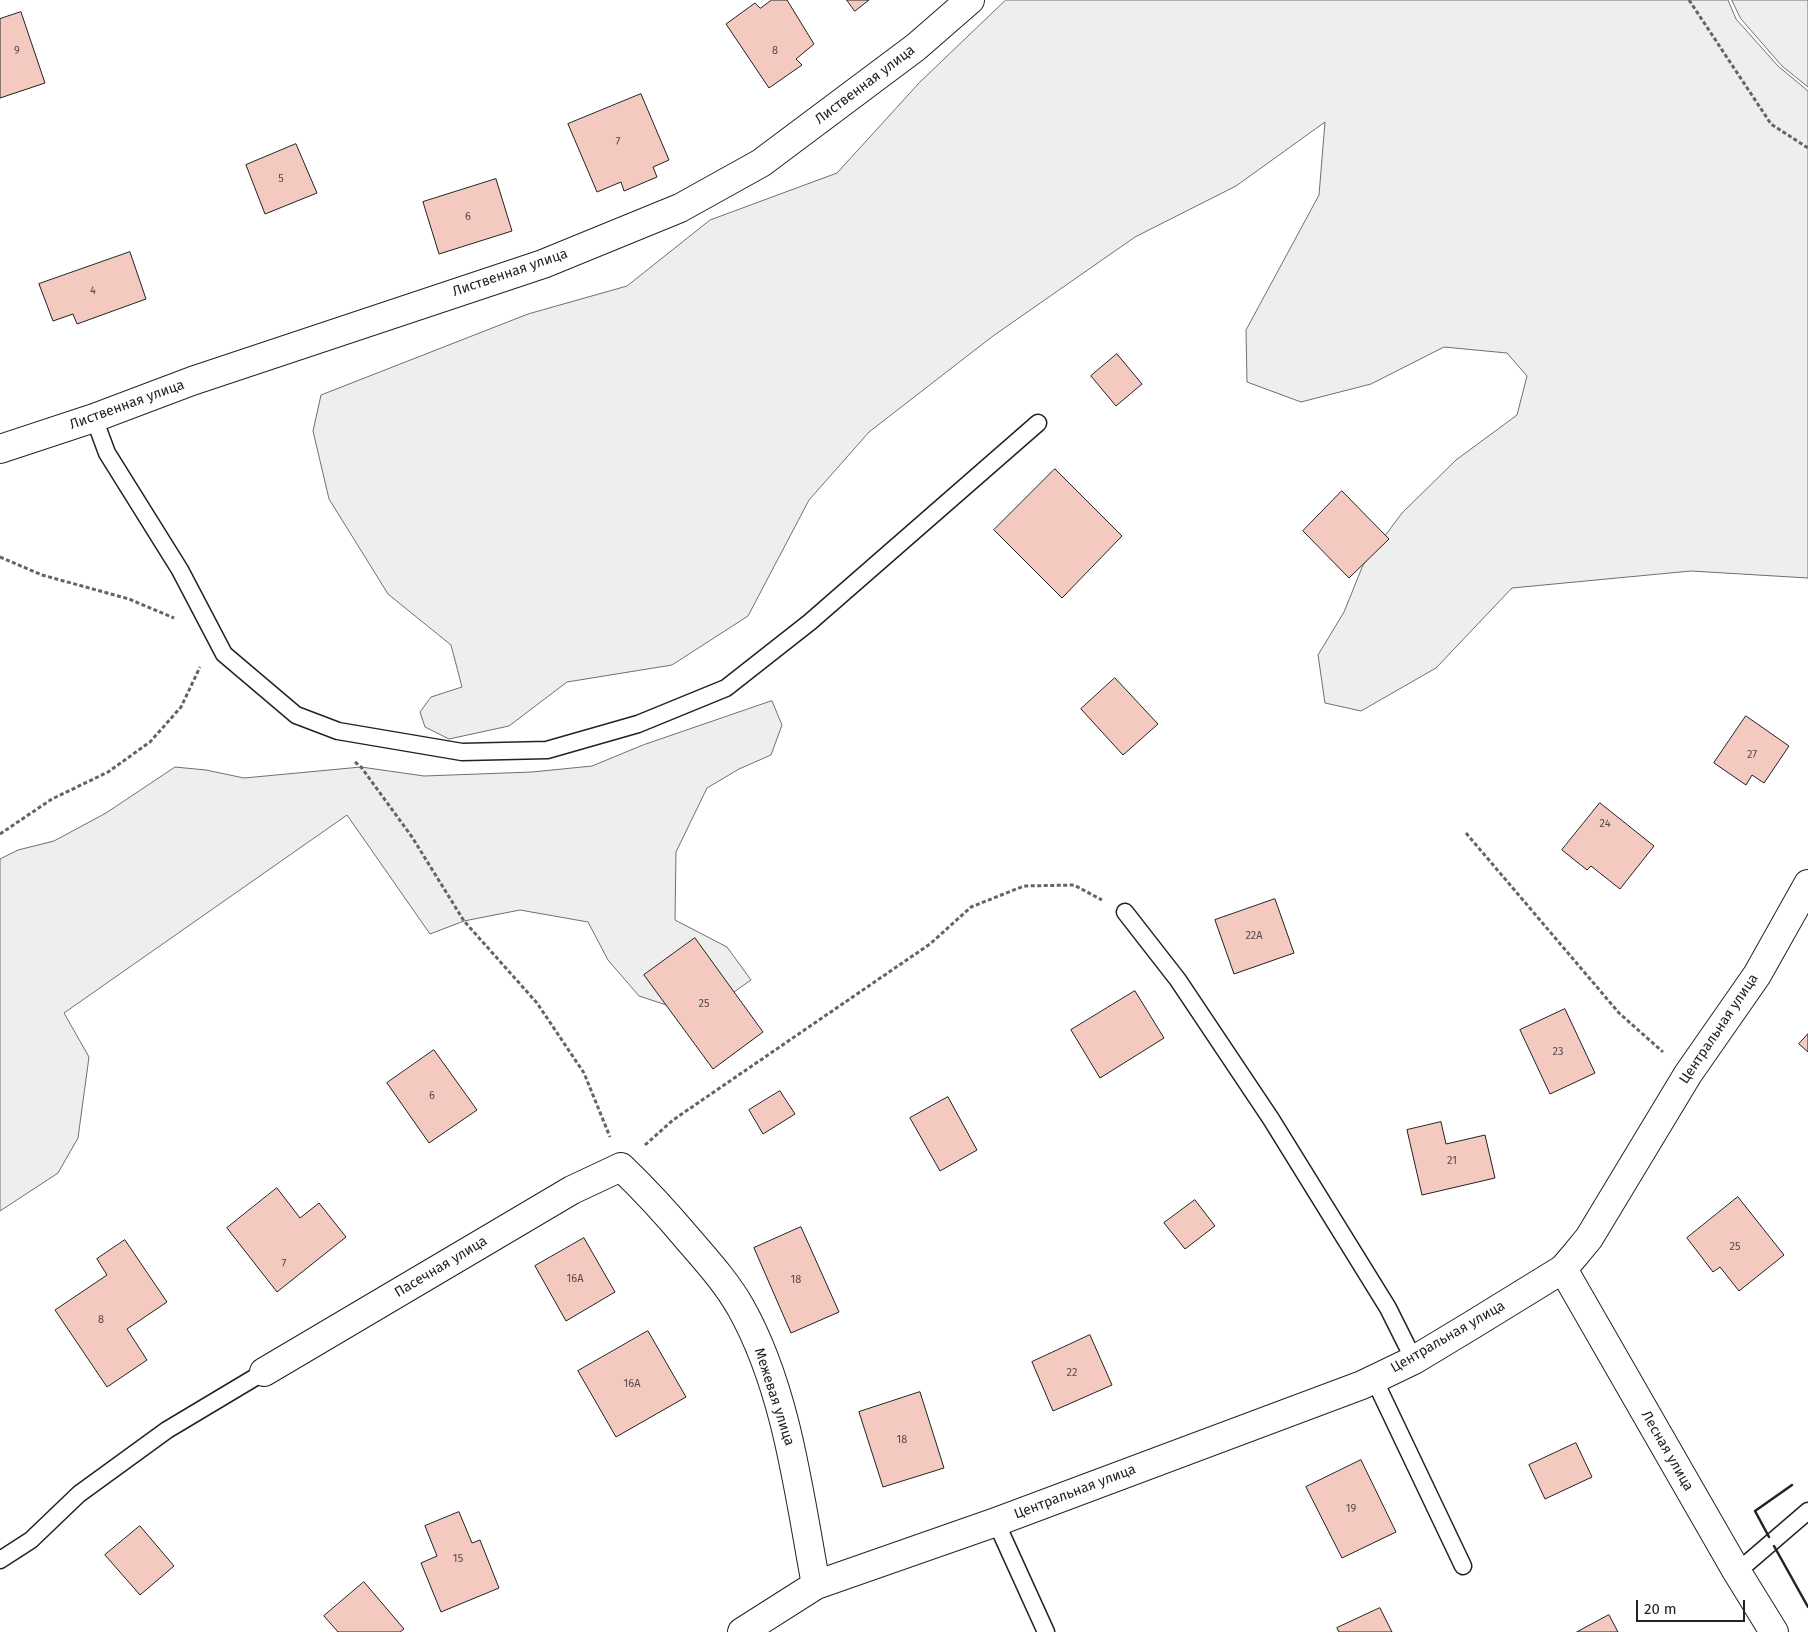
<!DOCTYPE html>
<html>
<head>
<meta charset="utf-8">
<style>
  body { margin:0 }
  #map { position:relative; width:1808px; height:1632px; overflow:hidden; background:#fff; font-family:"Fira Sans",sans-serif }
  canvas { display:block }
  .scale { position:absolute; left:1636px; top:1600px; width:109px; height:22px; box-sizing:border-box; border:2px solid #222; border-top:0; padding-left:6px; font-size:15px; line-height:18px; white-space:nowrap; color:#222; -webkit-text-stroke:4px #fff; paint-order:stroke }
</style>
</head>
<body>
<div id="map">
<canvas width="1808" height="1632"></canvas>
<div class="scale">20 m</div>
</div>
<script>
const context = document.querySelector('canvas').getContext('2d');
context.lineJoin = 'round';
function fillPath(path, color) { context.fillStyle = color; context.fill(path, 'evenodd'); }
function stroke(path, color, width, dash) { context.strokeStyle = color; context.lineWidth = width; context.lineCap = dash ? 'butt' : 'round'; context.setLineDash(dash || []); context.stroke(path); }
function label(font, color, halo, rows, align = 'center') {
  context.font = font + ' "Fira Sans",sans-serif'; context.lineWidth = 4; context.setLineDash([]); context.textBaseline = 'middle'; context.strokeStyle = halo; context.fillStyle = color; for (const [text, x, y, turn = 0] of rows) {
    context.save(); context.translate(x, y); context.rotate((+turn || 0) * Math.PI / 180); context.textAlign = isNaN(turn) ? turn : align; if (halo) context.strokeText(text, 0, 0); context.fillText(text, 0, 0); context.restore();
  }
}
const green = new Path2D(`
  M1006 0H1728L1736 19 1778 66 1808 91V578L1691 571 1512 588 1436 668 1361 711 1325 703 1318 655 1344 612 1363 565 1402 513 1456 460 1517 415 1527 376 1507 353 1444 347 1371 384 1301 402 1247 382 1246 330 1319 195 1325 122 1236 186 1135 237 993 336 869 432 809 500 748 616 672 665 567 682 509 726 449 739 425 727 420 712 431 697 462 687 451 645 388 594 329 499 313 431 321 395 528 314 627 286 710 220 837 173 919 83Z
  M1732 0H1808V87L1782 66 1741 19Z
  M772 701 782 725 771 755 739 769 707 788 676 852 675 920 727 947 751 980 724 999 691 1013 639 996 608 960 588 922 520 910 464 921 430 934 347 815 64 1013 89 1057 78 1138 58 1173 0 1211V859L18 850 54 841 106 813 175 767 206 770 244 778 361 767 424 776 532 772 592 766 643 745Z`);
fillPath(green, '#eee');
stroke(green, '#6f6f6f', 1);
const building = new Path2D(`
  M772 0H787L814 44 796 59 802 65 769 88 726 24 755 3 760 8Z
  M847 0H869L855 11Z
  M21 12 45 83 0 98V19Z
  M641 94 669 160 653 167 657 177 624 191 621 182 597 192 568 124Z
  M296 144 317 193 265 214 246 165Z
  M496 179 512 231 439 254 423 202Z
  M130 252 146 299 77 324 73 314 53 321 39 284Z
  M1117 354 1142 384 1116 406 1091 376Z
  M1055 469 1122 536 1062 598 994 530Z
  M1342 491 1389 539 1349 578 1303 531Z
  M1115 678 1158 724 1123 755 1081 709Z
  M1746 716 1789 746 1764 783 1752 775 1746 785 1714 763Z
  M1600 803 1654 846 1620 889 1591 866 1587 870 1562 850Z
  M1275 899 1294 953 1234 974 1215 920Z
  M695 938 763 1032 713 1069 644 975Z
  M1135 991 1164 1038 1100 1078 1071 1030Z
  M1565 1009 1595 1073 1550 1094 1520 1030Z
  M1808 1034V1052L1799 1044Z
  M434 1050 477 1110 429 1143 387 1083Z
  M780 1091 795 1114 763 1134 749 1110Z
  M948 1097 977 1150 940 1171 910 1118Z
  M1441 1122 1446 1144 1485 1135 1495 1178 1422 1195 1407 1130Z
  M277 1188 300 1218 319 1203 346 1237 277 1292 227 1228Z
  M1738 1197 1784 1255 1739 1291 1720 1267 1713 1272 1687 1238Z
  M1195 1200 1215 1226 1185 1249 1164 1223Z
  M801 1227 839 1312 791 1333 754 1248Z
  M584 1238 615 1292 566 1321 535 1266Z
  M125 1240 167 1302 127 1329 147 1360 107 1387 55 1310 107 1275 97 1259Z
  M648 1331 686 1397 616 1437 578 1371Z
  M1090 1335 1112 1385 1053 1411 1032 1362Z
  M920 1392 944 1468 883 1487 859 1412Z
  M1576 1443 1592 1477 1545 1499 1529 1465Z
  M1361 1460 1396 1532 1342 1558 1306 1487Z
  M459 1512 472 1543 480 1540 499 1588 441 1612 421 1563 437 1556 425 1526Z
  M140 1526 174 1566 140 1595 105 1555Z
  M364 1582 404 1629 400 1632H338L324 1616Z
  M1380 1608 1392 1632H1339L1337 1628Z
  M1609 1615 1618 1632H1577Z`);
fillPath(building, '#f3c9c0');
stroke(building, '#222', 1);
const lane = new Path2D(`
  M94 418 107 453 180 570 224 654 296 715 338 731 462 752 547 750 638 724 726 688 810 622 1038 423
  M1125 912 1178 980 1271 1119 1388 1308 1414 1360
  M1374 1379 1463 1566
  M996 1522 1046 1632
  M0 1560 31 1540 79 1494 167 1430 264 1372
  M1737 1572 1808 1511`);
const street = new Path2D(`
  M0 449 94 418 192 381 543 264 680 208 761 163 916 47 970 0
  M1563 1269 1737 1572 1774 1632
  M264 1372 572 1190 621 1167C645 1190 667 1214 688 1239 707 1261 727 1283 741 1308 787 1390 799 1494 816 1585L742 1632
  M816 1585 996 1522 1362 1385 1414 1360 1472 1325 1563 1269 1575 1255 1589 1238 1688 1074 1757 975 1808 884`);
stroke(lane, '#222', 19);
stroke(street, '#222', 30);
stroke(new Path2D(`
  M1689 0 1771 124 1808 148
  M0 557 42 575 129 599 174 618
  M355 762 361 767 412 837 464 921 537 1003 584 1073 610 1137
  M1466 833 1619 1013 1663 1052
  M0 834 52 799 108 772 150 742 181 707 200 667
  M645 1145 673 1120 930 944 971 907 1024 886 1074 885 1102 900`), '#646464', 3, [4, 2.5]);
stroke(lane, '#fff', 16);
stroke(street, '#fff', 28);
stroke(new Path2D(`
  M1769 1537 1755 1511 1792 1485
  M1774 1546 1808 1607`), '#222', 2.5);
label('11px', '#564c4a', null, [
  ["9",17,51],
  ["8",775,51],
  ["7",618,142],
  ["5",281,179],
  ["6",468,217],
  ["4",93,291],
  ["27",1752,755],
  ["24",1605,824],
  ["22А",1254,936],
  ["25",704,1004],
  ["23",1558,1052],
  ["6",432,1096],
  ["21",1452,1161],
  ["25",1735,1247],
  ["7",284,1264],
  ["16А",575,1279],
  ["18",796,1280],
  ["8",101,1320],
  ["22",1072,1373],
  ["16А",632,1384],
  ["18",902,1440],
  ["19",1351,1509],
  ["15",458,1559]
]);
label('14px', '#222', '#fff', [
  ["Лиственная улица",865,85,-37],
  ["Лиственная улица",510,273,-19],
  ["Лиственная улица",127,405,-20],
  ["Центральная улица",1719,1029,-56],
  ["Пасечная улица",441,1267,-31],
  ["Центральная улица",1448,1337,-30],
  ["Межевая улица",774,1397,72],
  ["Лесная улица",1667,1451,60],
  ["Центральная улица",1075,1492,-21]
]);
</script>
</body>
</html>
